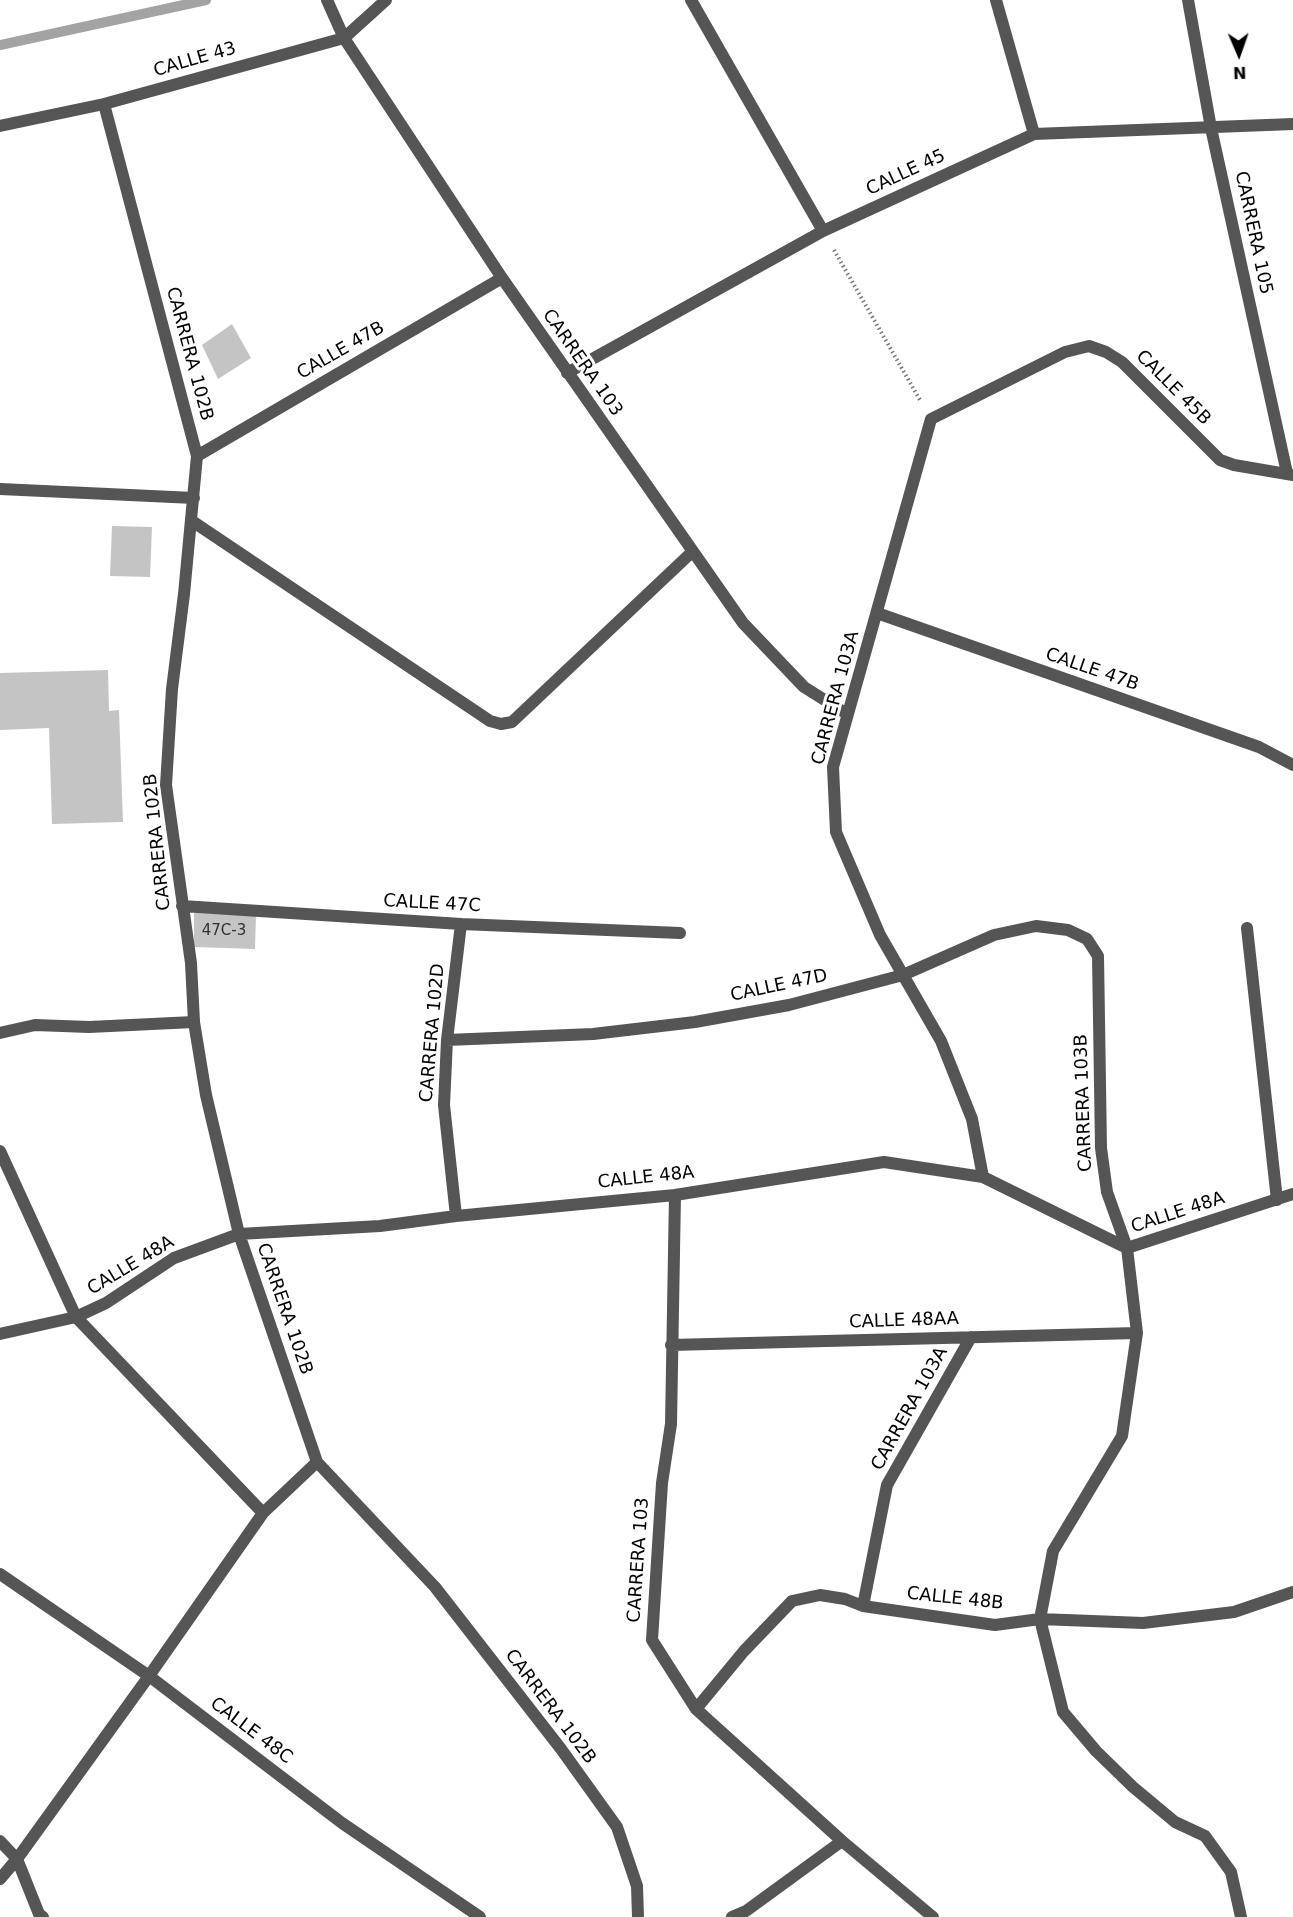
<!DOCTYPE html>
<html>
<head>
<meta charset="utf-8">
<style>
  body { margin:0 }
  #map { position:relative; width:1293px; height:1917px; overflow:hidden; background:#fff; font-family:"DejaVu Sans",sans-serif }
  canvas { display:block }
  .north { position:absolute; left:1209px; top:24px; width:60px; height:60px; -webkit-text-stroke:4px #fff; paint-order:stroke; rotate:178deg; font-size:16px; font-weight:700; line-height:24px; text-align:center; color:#000 }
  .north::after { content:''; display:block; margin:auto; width:21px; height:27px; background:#000; clip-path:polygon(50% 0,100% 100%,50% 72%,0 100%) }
</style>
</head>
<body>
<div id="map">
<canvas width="1293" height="1917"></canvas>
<div class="north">N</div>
</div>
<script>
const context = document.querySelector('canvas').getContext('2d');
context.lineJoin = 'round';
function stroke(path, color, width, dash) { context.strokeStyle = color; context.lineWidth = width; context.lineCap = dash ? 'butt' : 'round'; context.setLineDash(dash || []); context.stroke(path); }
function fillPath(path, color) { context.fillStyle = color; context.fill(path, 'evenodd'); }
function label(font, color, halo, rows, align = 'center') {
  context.font = font + ' "DejaVu Sans",sans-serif'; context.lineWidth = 6; context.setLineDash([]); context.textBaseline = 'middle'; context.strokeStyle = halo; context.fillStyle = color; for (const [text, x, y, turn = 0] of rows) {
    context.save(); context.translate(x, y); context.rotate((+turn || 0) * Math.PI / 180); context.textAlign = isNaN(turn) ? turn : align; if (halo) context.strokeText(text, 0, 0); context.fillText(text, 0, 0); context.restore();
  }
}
stroke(new Path2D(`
  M0 45 206 0`), '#a3a3a3', 10);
fillPath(new Path2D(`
  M232 324 251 358 218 379 202 345Z
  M112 526 152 527 150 577 110 576Z
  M108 670 109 711 119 710 123 822 52 824 49 728 0 730V673Z
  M194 913 256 914 255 949 194 947Z`), '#c4c4c4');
stroke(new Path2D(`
  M834 250 920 400`), '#777', 4, [1.5, 3]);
stroke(new Path2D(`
  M0 1033 35 1025 89 1027 194 1022`), '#555', 12);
stroke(new Path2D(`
  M327 0 344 38 502 278 743 623 804 687 847 714
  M691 0 823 231
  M996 0 1034 134
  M1188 0 1211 128 1287 473
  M104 104 197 456 184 594 172 689 166 785 191 963 194 1022 206 1095 239 1234 317 1462 435 1587 561 1749 617 1827 637 1886 638 1917
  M0 126 104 104 344 38 386 0
  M567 373 823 231 1034 134 1293 124
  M197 456 502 278
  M0 489 194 498
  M192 521 490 721 501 724 512 722 692 552
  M877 613 1259 747 1293 765
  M182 906 461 924 680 933
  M1247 928 1277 1200
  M447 1040 593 1034 695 1022 789 1005 903 975 994 935 1036 926 1068 930 1087 939 1098 956 1101 1148 1107 1192 1127 1248 1137 1333 1122 1436 1053 1551 1040 1619 1063 1712 1096 1751 1133 1787 1175 1822 1205 1836 1231 1872 1241 1917
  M0 1151 76 1317 263 1513
  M983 1177 972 1119 941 1041 880 935 836 832 833 767 931 419 1065 352 1089 346 1106 352 1122 362 1220 460 1234 465 1293 475
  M675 1195 671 1424 662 1483 652 1640 696 1709 842 1841 933 1917
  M456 1216 444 1105 447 1040 461 924
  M0 1334 76 1317 106 1303 174 1258 239 1234 380 1226 456 1216 675 1195 884 1162 983 1177 1127 1248 1293 1194
  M671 1345 1137 1333
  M0 1574 149 1676 342 1823 480 1917
  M863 1606 887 1485 971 1337
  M696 1709 744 1651 792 1601 820 1595 845 1599 863 1606 995 1625 1040 1619 1143 1623 1234 1612 1293 1592
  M0 1841 17 1859 39 1914 43 1917
  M0 1879 17 1859 149 1676 263 1513 317 1462
  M732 1917 746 1911 842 1841`), '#555', 12);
label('15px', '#313131', null, [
  ["47C-3",224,931]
]);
label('18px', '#000', '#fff', [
  ["CALLE 43",195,60,-16],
  ["CALLE 45",906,173,-25],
  ["CARRERA 105",1253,233,78],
  ["CALLE 47B",341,351,-30],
  ["CARRERA 102B",189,354,75],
  ["CARRERA 103",582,363,55],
  ["CALLE 45B",1173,388,45],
  ["CALLE 47B",1092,670,19],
  ["CARRERA 103A",836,698,-75],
  ["CARRERA 102B",158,842,-96],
  ["CALLE 47C",432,904,3],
  ["CALLE 47D",779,986,-12],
  ["CARRERA 102D",433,1033,-85],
  ["CARRERA 103B",1084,1103,-92],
  ["CALLE 48A",646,1178,-6],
  ["CALLE 48A",1178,1213,-18],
  ["CALLE 48A",131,1266,-31],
  ["CARRERA 102B",284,1309,71],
  ["CALLE 48AA",904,1321,-2],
  ["CARRERA 103A",910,1409,-61],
  ["CARRERA 103",639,1560,-86],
  ["CALLE 48B",955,1599,6],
  ["CARRERA 102B",550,1707,53],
  ["CALLE 48C",251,1731,37]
]);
</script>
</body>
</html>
